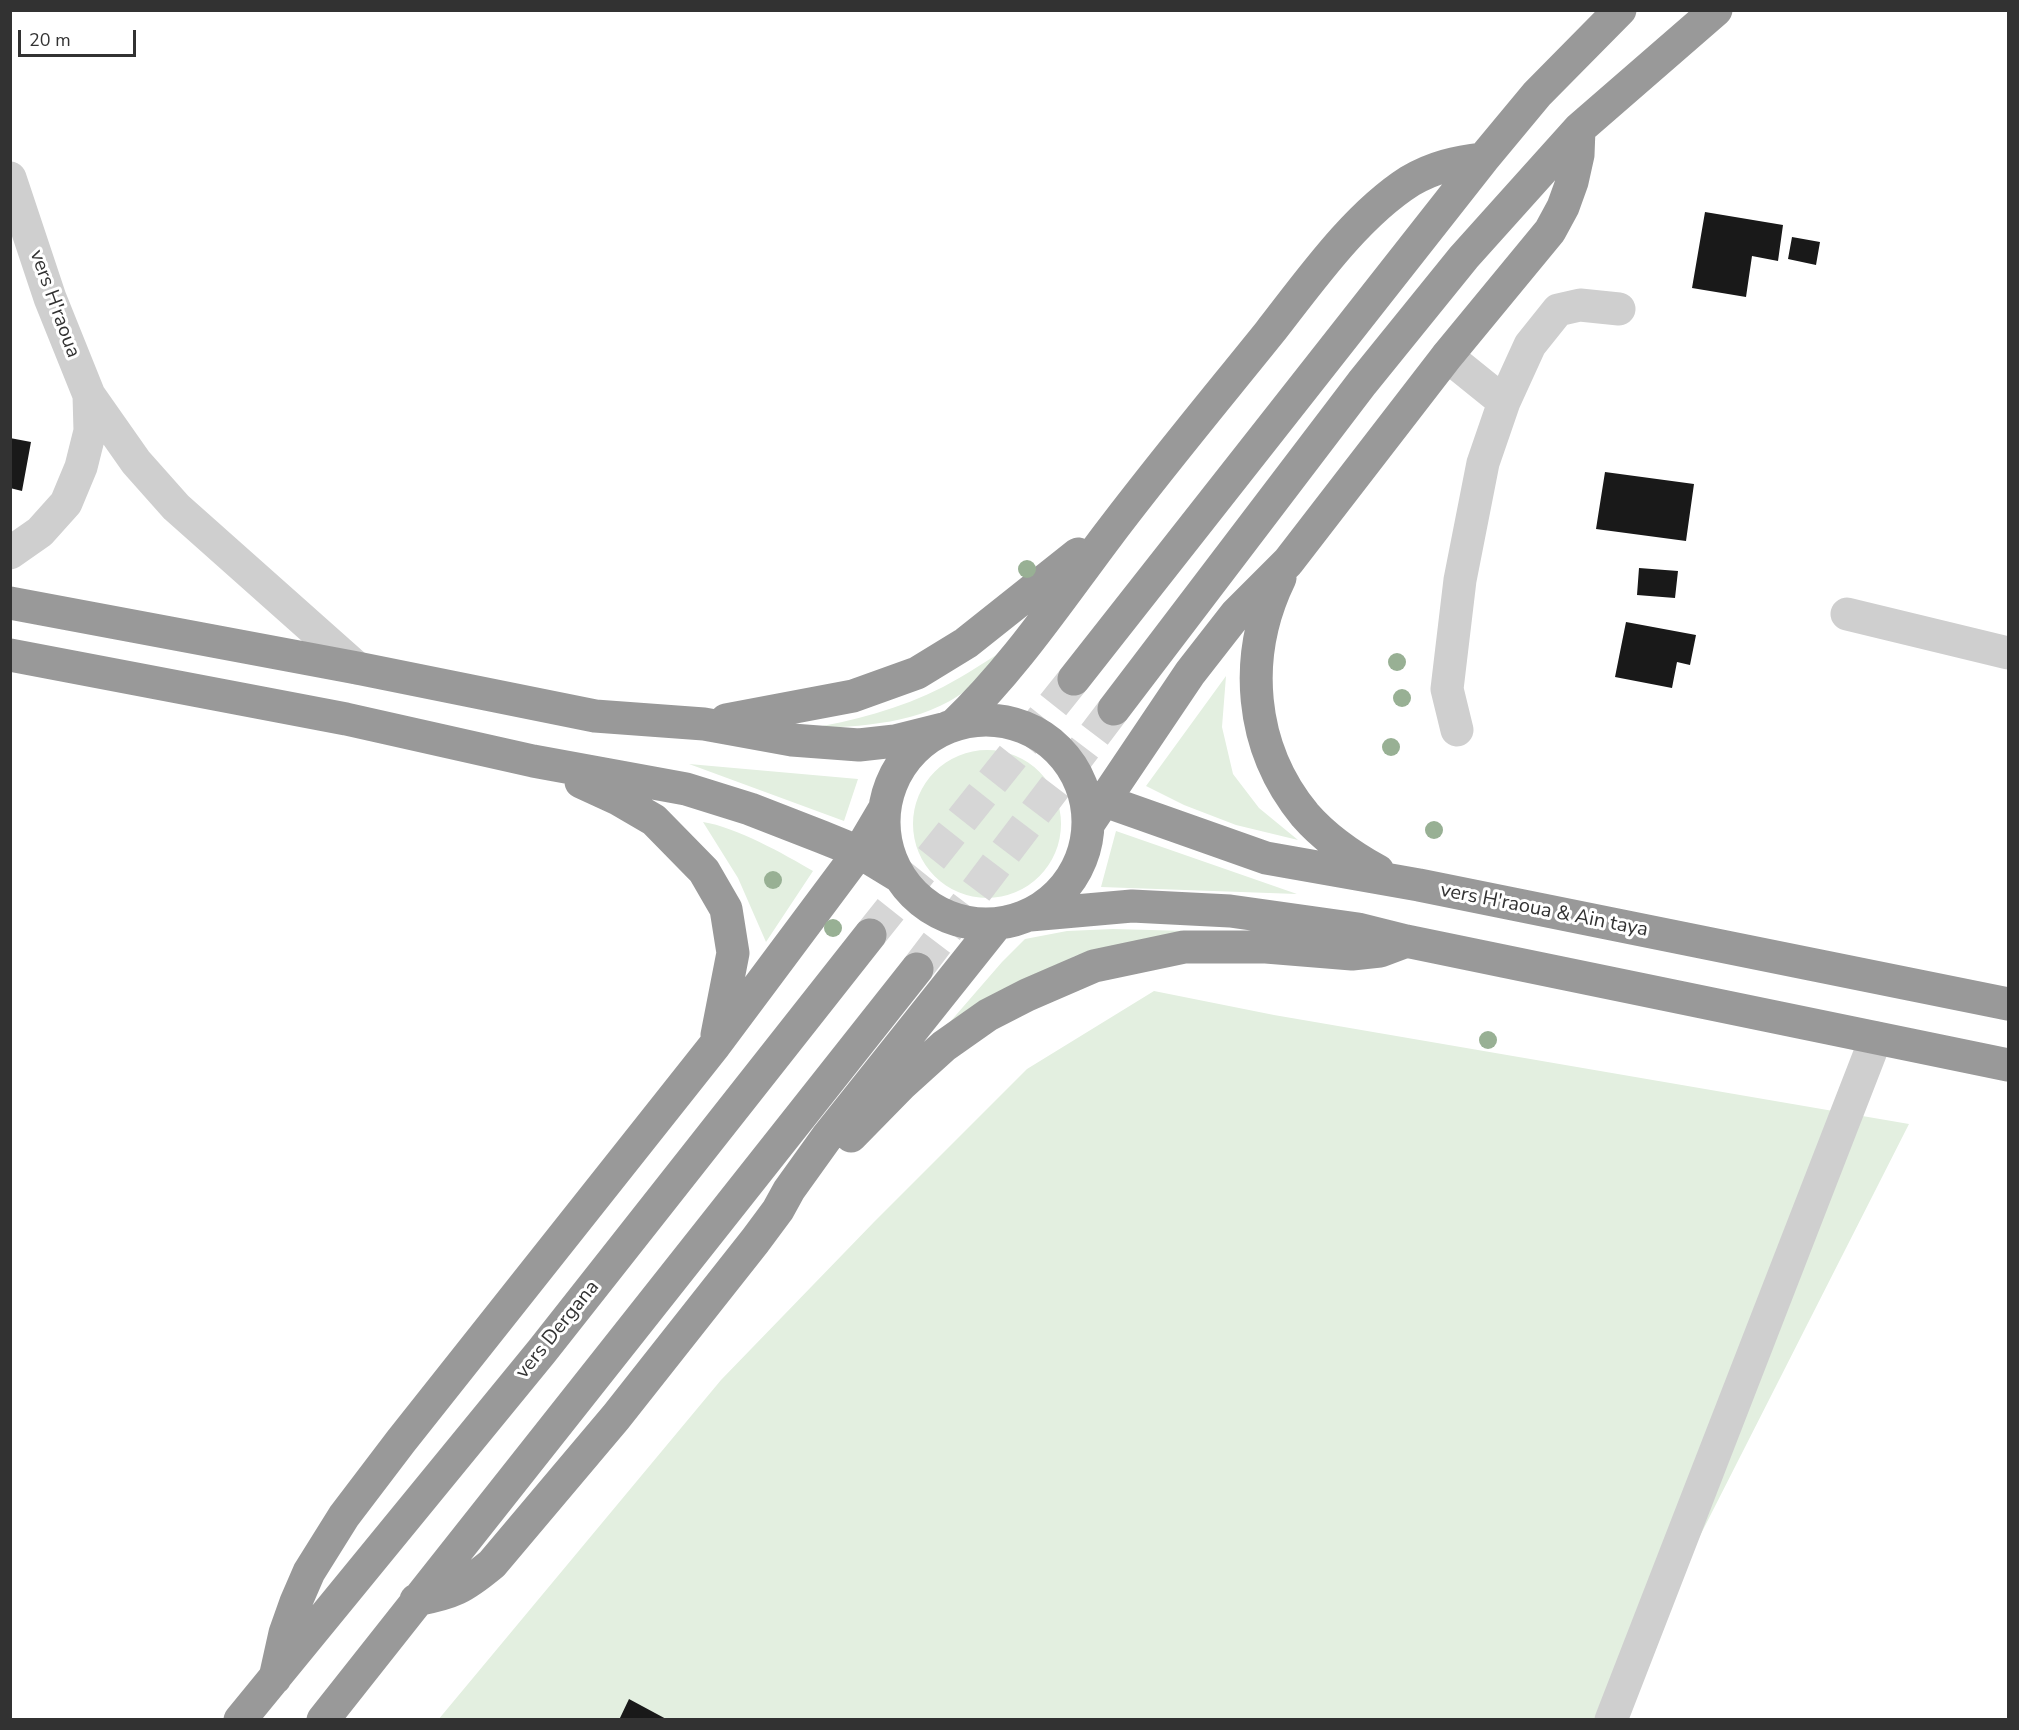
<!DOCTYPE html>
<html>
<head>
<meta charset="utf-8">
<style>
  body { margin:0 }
  #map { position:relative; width:2019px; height:1730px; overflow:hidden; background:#fff; font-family:"Nunito Sans",sans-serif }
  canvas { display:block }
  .frame { position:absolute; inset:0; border:12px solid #323232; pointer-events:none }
  .scale { position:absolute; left:18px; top:30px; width:118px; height:27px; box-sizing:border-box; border:3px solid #323232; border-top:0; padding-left:8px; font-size:18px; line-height:21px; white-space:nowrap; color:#323232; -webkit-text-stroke:4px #fff; paint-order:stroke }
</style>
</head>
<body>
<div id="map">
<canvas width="2019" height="1730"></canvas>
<div class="frame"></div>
<div class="scale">20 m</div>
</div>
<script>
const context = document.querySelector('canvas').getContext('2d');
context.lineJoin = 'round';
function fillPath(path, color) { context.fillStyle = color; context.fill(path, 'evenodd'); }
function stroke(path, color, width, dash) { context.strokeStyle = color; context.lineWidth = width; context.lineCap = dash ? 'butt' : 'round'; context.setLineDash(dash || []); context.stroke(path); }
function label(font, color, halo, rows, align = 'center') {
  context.font = font + ' "Nunito Sans",sans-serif'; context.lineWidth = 6; context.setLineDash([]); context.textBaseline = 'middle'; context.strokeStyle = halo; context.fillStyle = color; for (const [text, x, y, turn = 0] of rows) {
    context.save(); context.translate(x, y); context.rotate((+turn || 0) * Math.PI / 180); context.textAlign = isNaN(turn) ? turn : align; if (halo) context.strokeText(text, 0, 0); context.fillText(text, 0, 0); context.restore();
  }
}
fillPath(new Path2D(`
  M1010 646C996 660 983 677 968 689 921 725 862 726 806 729 853 721 900 709 943 687 966 675 988 660 1010 646Z
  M1226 676 1222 727 1233 774 1259 808 1298 840 1236 825 1184 805 1146 786Z
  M913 824a74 74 0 1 1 148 0a74 74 0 1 1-148 0Z
  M689 764 858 779 844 821Z
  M703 822C736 827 784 854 813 871L766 942 738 878Z
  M1116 831 1297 894 1101 887Z
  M1113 929 1188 931 1075 956 1012 988 930 1045 1002 962 1025 939 1067 931Z
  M1154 991 1274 1015 1909 1124 1607 1719 438 1720 721 1380 874 1222 1027 1069Z`), '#e3efe0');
fillPath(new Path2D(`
  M1705 212 1783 225 1778 261 1752 256 1746 297 1692 288Z
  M1792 237 1820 242 1816 265 1788 259Z
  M10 438 31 442 22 491 10 488Z
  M1605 472 1694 484 1686 541 1596 529Z
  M1639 568 1678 571 1675 598 1637 595Z
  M1626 622 1696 635 1690 665 1677 662 1672 688 1615 677Z
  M629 1699 668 1720H619Z`), '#191919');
stroke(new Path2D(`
  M870 935 1074 679
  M917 969 1114 709`), '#d6d6d6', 33, [33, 16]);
stroke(new Path2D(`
  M10 178 50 298 89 395
  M1447 356 1504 402
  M10 553 40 532 66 503 81 467 90 431 89 395 136 462 176 507 357 668
  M1847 614 2008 653
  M1457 730 1447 689 1460 580 1483 463 1504 402 1530 345 1558 310 1580 305 1619 309
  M1611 1720 1876 1038`), '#cfcfcf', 33);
stroke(new Path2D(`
  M1280 578C1242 656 1249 747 1305 815 1325 838 1351 856 1378 871
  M10 603 357 668 595 716 704 724 792 740 859 745 895 741 943 729
  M10 655 346 719 533 761 686 789 750 809 822 837 859 852 900 877
  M1074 679 1483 159 1537 94 1620 10
  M1114 709 1362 383 1464 257 1579 129 1716 10
  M726 720 853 696 917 673 966 643 1078 554
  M884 822a102 102 0 1 1 204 0a102 102 0 1 1-204 0Z
  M954 725C1013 669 1059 600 1108 535 1160 466 1215 400 1269 333 1309 282 1355 216 1410 181 1434 167 1456 162 1483 159
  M581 782 618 799 654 820 704 871 726 909 733 953 717 1035
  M1085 794 1266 858 1419 885 2008 1004
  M1089 823 1190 673 1236 614 1288 562 1447 356 1550 231 1563 207 1572 182 1578 155 1579 129
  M1030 915 1132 906 1230 911 1358 929 1406 941 2008 1065
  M851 1136 902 1084 944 1046 988 1015 1027 995 1094 966 1184 947H1266L1352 954 1380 951 1404 942
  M416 1600C453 1593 463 1588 492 1564L616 1417 755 1241 778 1210 789 1190 827 1137 996 925
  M275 1678 285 1633 296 1602 309 1572 344 1516 401 1441 715 1045 859 852 885 808
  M240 1720 542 1351 870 935
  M323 1720 917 969`), '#999', 33);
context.fillStyle = '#98b094';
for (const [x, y] of [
  [1027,569],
  [1397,662],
  [1402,698],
  [1391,747],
  [1434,830],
  [773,880],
  [833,928],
  [1488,1040]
]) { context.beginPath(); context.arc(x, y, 9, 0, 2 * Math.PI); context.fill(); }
label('20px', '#323232', '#fff', [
  ["vers H'raoua",54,304,70],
  ["vers H'raoua & Ain taya",1544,911,11],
  ["vers Dergana",558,1330,-51]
]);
</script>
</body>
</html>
